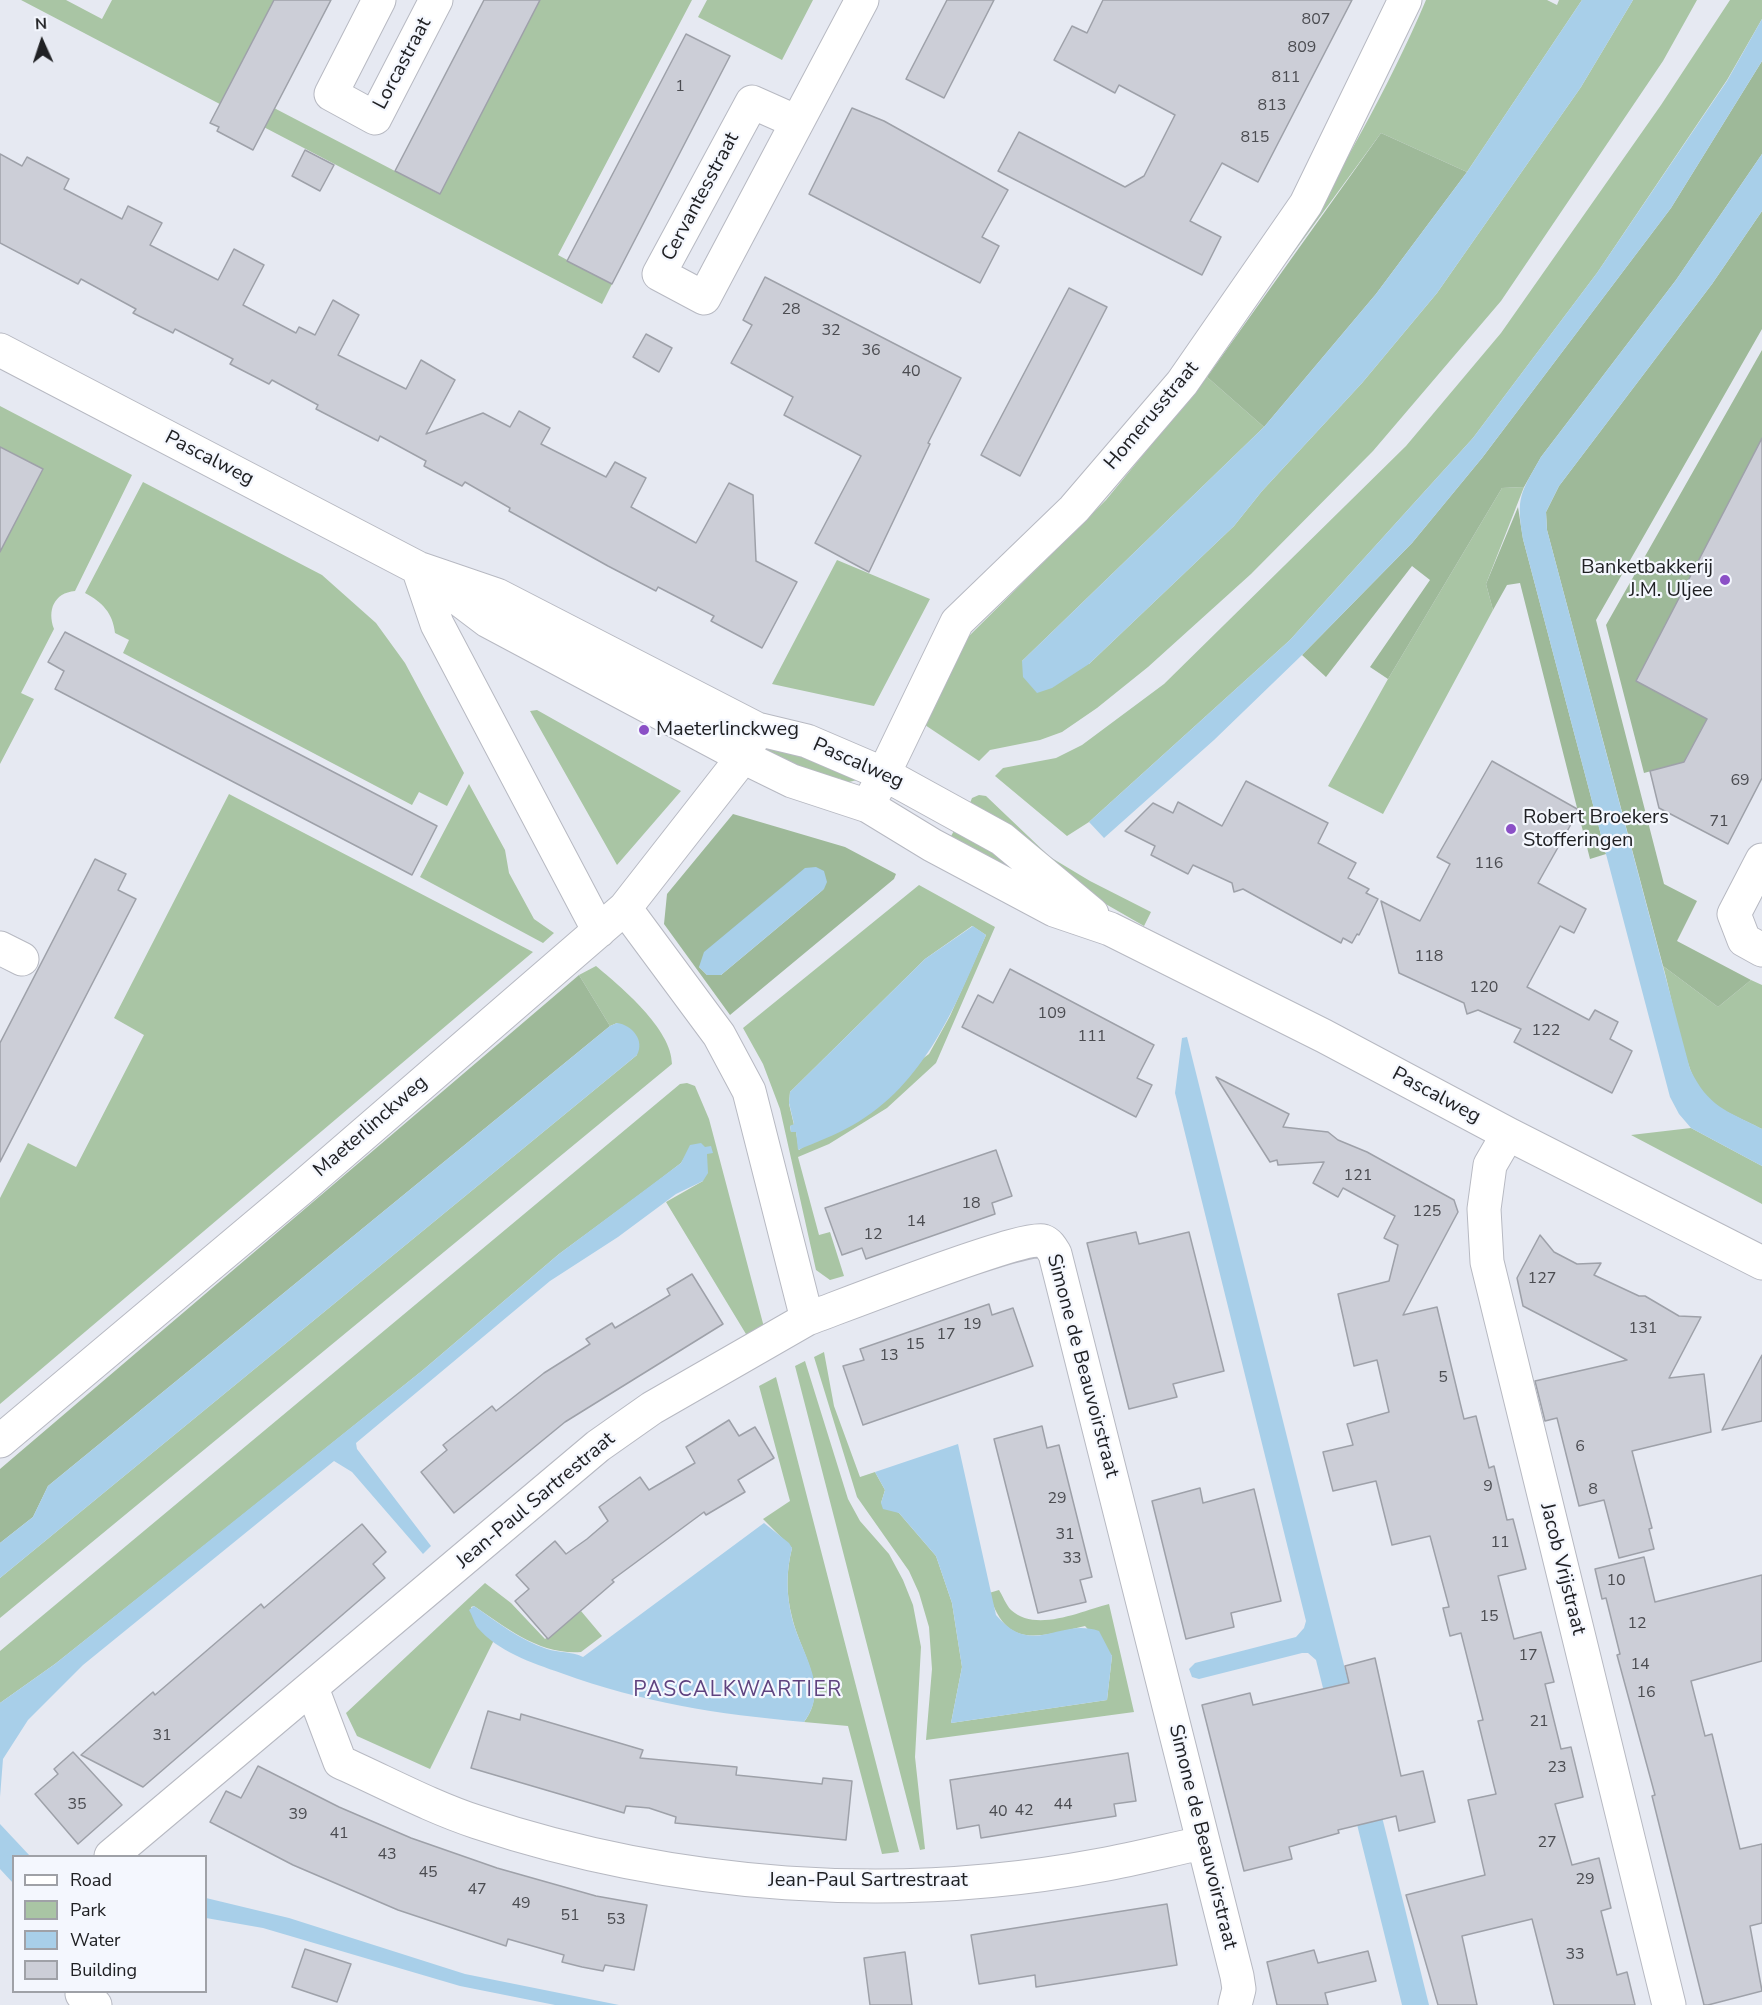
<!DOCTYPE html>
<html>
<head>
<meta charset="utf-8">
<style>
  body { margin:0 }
  #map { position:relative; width:1762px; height:2005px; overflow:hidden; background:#e6e9f2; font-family:"Nunito Sans",sans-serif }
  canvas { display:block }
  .legend { position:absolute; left:12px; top:1855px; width:195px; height:138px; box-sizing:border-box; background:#f4f7fe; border:2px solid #9fa1a7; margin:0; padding:8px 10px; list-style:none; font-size:18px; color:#202124 }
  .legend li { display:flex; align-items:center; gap:12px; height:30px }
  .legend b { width:30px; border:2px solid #9fa1a7 }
  .north { position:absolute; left:12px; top:12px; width:60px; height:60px; -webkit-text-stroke:4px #f4f7fe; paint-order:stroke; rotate:357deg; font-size:16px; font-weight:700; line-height:24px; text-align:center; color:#202124 }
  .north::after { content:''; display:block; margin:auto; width:21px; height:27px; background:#202124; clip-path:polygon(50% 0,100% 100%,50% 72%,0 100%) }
</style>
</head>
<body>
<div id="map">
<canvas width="1762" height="2005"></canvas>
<ul class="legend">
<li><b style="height:8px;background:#fff"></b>Road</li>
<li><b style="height:16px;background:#a9c5a4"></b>Park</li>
<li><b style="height:16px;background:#a8cfe9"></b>Water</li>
<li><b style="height:16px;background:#ccced7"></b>Building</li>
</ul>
<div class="north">N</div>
</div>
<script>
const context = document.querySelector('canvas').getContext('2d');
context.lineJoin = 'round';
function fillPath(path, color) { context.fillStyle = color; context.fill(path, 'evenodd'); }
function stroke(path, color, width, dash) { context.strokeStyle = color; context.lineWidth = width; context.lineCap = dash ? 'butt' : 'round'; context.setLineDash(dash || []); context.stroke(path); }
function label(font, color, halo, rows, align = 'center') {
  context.font = font + ' "Nunito Sans",sans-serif'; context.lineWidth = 4.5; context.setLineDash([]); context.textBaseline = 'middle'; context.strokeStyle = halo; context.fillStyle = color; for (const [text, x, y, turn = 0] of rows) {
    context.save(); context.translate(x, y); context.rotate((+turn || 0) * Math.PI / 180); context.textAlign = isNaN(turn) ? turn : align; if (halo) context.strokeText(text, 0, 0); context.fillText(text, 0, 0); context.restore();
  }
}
fillPath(new Path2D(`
  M21 0H66L102 19 112 0H274L230 85 439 194 540 0H692L558 255 612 284 602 304Z
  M707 0H813L782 60 698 17Z
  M1426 0H1547L1557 5 1559 0H1582L1467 172 1381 133 1286 263C1337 177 1387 92 1426 0Z
  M1633 0H1697L1663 61 1501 301 1373 451 1251 574 1148 667 1097 708 1062 732 1040 740 990 750 979 761 922 723 965 640 1106 500 1207 377 1264 427 1022 661 1089 664 1234 526 1262 491 1362 383 1437 293 1581 87Z
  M1730 0H1762V19L1727 80 1597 273 1473 438 1290 640 1089 822 1067 836 995 776 1003 768 1056 758 1082 745 1164 684 1406 446 1501 333 1661 105Z
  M0 406 132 475 75 591C54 593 47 610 54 629L21 693 34 699 0 764V552L43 469 0 447Z
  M143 482 322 575 376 623 405 663 464 773 447 806 419 792 412 805 123 653 129 640 115 633C113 613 102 602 85 593Z
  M1524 487 1486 584 1493 610 1383 814 1328 786 1388 679 1502 488Z
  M837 560 930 599 874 706 772 684Z
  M537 710 681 791 617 865 530 711Z
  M778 744 857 780 841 784V779L801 770 755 747Z
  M469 784 505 850 509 873 534 919 554 933 543 943 420 877Z
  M229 794 533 952 0 1404V1198L28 1143 76 1167 144 1035 114 1018Z
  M979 795 986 796 1050 857 1090 881 1151 912 1144 926 1090 895 968 808 972 798Z
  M958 824 1033 881 947 843Z
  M919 885 995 927 936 1063 887 1108 829 1144 798 1157 819 1235 830 1232 844 1276 830 1280 816 1270 780 1109 763 1064 743 1028ZM972 926 986 935 950 1016 929 1054 799 1150 796 1132H791L790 1126 794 1125 789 1104 790 1092 925 959Z
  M596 966C621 987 672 1029 672 1064L0 1618V1578L637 1055 617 1023 610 1026 579 975Z
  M1663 966 1718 1007 1751 980 1762 985V1129C1743 1119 1717 1110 1703 1094 1684 1071 1672 997 1663 966Z
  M687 1083 695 1086 709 1119 765 1331 749 1339 666 1202 703 1181 686 1155 681 1163 650 1187 559 1254 423 1370 230 1525 55 1664 0 1703V1651L680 1084Z
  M1691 1128 1762 1166V1204L1631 1135Z
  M824 1352 834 1406 860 1477 875 1472 885 1490 881 1503 899 1513 936 1556 952 1603 962 1667 951 1723 1107 1700 1112 1656 1085 1626C1037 1637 1006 1650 989 1593L999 1590C1003 1596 1006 1605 1011 1610 1036 1633 1081 1611 1109 1604L1134 1712 926 1740 932 1669 929 1627 919 1593 909 1571 857 1497 814 1357Z
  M805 1361 848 1499 860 1521 889 1554 903 1580 913 1605 921 1647 915 1757 925 1849 920 1850 795 1366Z
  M776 1377 899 1852 882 1854 848 1726 804 1722C830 1689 800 1652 792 1617 786 1594 786 1572 792 1548L763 1519 790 1501 759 1386Z
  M485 1583 511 1603 545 1639 581 1611 602 1636 581 1652C539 1655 507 1628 474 1606L471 1607 477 1626 494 1640 430 1769 357 1736 346 1713Z`), '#a9c5a4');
fillPath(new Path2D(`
  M1762 61V154L1676 280 1541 457 1524 487 1502 488 1388 679 1370 667 1430 580 1412 566 1326 677 1302 655 1412 543 1482 458 1671 208Z
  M1381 133 1467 172 1376 294 1264 427 1207 377Z
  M1762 211V329L1596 620 1664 884 1697 901 1677 941 1751 980 1718 1007 1663 966 1547 530 1546 512 1559 486 1712 284Z
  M1762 350V439L1636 681 1707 719 1684 762 1644 773 1606 625Z
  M1518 507 1523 539 1606 854 1590 859 1520 583 1507 585 1493 610 1486 584Z
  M733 814 845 847 896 874 894 879 730 1015 664 924 667 894ZM824 889 721 975H707L699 967Z
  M579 975 610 1026 48 1486 33 1517 0 1543V1469Z`), '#9eb999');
fillPath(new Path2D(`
  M1582 0H1633L1581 87 1437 293 1362 383 1262 491 1234 526 1089 664 1052 688 1037 693 1023 677 1022 661 1264 427 1376 294 1467 172Z
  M1762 19V61L1671 208 1482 458 1412 543 1302 655 1214 740 1104 838 1089 822 1290 640 1473 438 1597 273 1727 81Z
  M1762 154V211L1712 284 1559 486 1546 512 1547 530 1690 1069C1709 1108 1726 1110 1762 1129V1166L1691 1128 1679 1114 1670 1097 1523 539C1516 497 1520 494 1541 457L1676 280Z
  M816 867 824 871 827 882 824 889 721 975H707L699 967 704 952 805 868Z
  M973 926 986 935C956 1006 924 1085 853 1125 836 1135 816 1142 798 1150L796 1132H791L790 1126 794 1124 789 1103 790 1092 925 959Z
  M617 1023C632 1025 645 1040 637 1055L0 1578V1543L33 1517 48 1486 610 1026Z
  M1187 1037 1429 2005H1402L1316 1660 1308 1653H1302L1199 1679 1192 1677 1189 1669 1195 1663 1296 1637 1304 1628 1306 1621 1175 1093 1182 1038Z
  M701 1143 705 1147 711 1146 713 1153 707 1154 708 1173 703 1181 676 1194 618 1237 550 1281 356 1443 357 1449 431 1546 423 1554 352 1472 334 1461 83 1665 28 1720 3 1759 0 1797V1703L55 1664 423 1370 559 1254 681 1163 690 1145Z
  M958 1444 996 1615C1033 1659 1059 1617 1099 1631L1112 1656 1107 1700 951 1723 962 1667 952 1603 936 1556 899 1513 883 1509 881 1503 885 1490 875 1472Z
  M764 1523 789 1543 792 1548C786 1572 786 1594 792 1618 801 1654 831 1687 804 1722 716 1714 644 1703 561 1673 532 1663 497 1651 477 1627 474 1622 472 1615 469 1610L474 1606C497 1622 520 1640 547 1649 559 1653 571 1651 583 1657Z
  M0 1824 30 1856H14L13 1883 0 1869Z
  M206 1898 289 1918 465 1974 619 2005H555L460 1986 263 1928 206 1918Z`), '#a8cfe9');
const building = new Path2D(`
  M274 0H331L253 150 217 131 219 127 210 123Z
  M484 0H540L440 194 395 171Z
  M947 0H994L944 98 906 79Z
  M1103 0H1352L1258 182 1222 163 1190 221 1221 237 1202 275 998 171 1019 132 1125 187 1144 176 1175 115 1119 85 1115 93 1054 60 1072 26 1087 33Z
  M686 34 730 56 612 284 567 261Z
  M852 108 884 121 1008 190 982 237 999 246 980 283 809 194Z
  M305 150 334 165 320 191 292 176Z
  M0 154 22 166 27 157 69 179 64 189 122 219 128 206 162 223 150 245 218 280 234 249 264 265 243 305 296 333 299 327 315 335 333 300 359 315 338 355 406 389 421 360 455 380 426 434 483 413 510 427 519 411 550 428 541 444 606 477 615 462 646 478 631 507 696 543 729 483 753 495 756 561 797 582 762 648 711 621 714 616 658 587 656 591 608 566 509 511 510 508 465 482 462 486 424 466 426 461 380 436 378 441 316 409 318 405 272 380 269 384 230 364 233 359 175 329 173 333 133 313 136 309 81 279 78 284 0 243Z
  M765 277 961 378 928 443 930 444 869 572 815 543 861 456 784 415 793 397 731 363 752 325 743 320Z
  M1069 288 1107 307 1020 476 981 455Z
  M646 334 672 348 659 372 633 357Z
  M1762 438V778L1728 844 1659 808 1650 771 1684 762 1707 719 1636 681Z
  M0 447 43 469 0 552Z
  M65 632 437 826 412 875 55 689 64 671 48 662Z
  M1492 761 1579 810 1538 883 1586 909 1574 933 1560 926 1527 987 1589 1020 1595 1010 1618 1022 1610 1039 1632 1051 1612 1093 1514 1042 1521 1029 1478 1010 1467 1014 1464 1003 1399 973 1381 901 1420 921 1450 864 1437 857Z
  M1246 781 1328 823 1318 843 1356 863 1348 878 1369 889 1366 893 1378 899 1359 935 1357 934 1352 943 1343 938 1341 943 1243 889 1234 892 1232 883 1193 865 1188 874 1151 855 1155 846 1125 831 1153 803 1173 813 1178 802 1222 826Z
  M95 859 126 874 118 890 136 899 0 1162V1043Z
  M1010 969 1154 1045 1137 1078 1152 1085 1136 1117 962 1027 978 995 993 1003Z
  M1216 1077 1289 1114 1283 1127 1328 1132 1338 1140 1367 1152 1454 1200 1458 1212 1403 1315 1437 1307 1464 1419 1476 1416 1489 1468 1494 1466 1507 1520 1513 1519 1526 1569 1498 1576 1514 1639 1541 1632 1554 1682 1545 1684 1561 1749 1571 1747 1583 1797 1555 1804 1572 1865 1599 1858 1611 1908 1601 1911 1617 1975 1627 1972 1635 2005H1554L1532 1919 1462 1936 1477 2005H1438L1406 1895 1485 1875 1468 1800 1496 1794 1478 1721 1483 1720 1461 1633 1450 1636 1443 1608 1449 1607 1430 1536 1392 1545 1376 1481 1333 1491 1323 1452 1353 1445 1347 1424 1389 1412 1377 1360 1354 1366 1338 1294 1389 1281 1398 1245 1384 1238 1395 1216 1343 1188 1338 1197 1313 1183 1324 1162 1278 1165 1277 1160 1270 1162Z
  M996 1150 1012 1196 992 1203 995 1214 866 1259 862 1248 842 1255 825 1208Z
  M1136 1232 1139 1244 1189 1232 1224 1371 1173 1384 1177 1397 1129 1409 1087 1243Z
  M1540 1235 1554 1252 1577 1264 1601 1263 1594 1275 1639 1296H1645L1679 1316 1701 1317 1669 1378 1704 1374 1711 1432 1632 1451 1652 1528 1649 1529 1654 1549 1619 1558 1604 1500 1579 1506 1557 1418 1545 1421 1535 1381 1627 1360 1523 1306 1517 1278Z
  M692 1274 723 1324 565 1422 454 1513 421 1472 447 1450 443 1445 492 1406 496 1411 544 1373 590 1344 586 1339 612 1323 615 1328 670 1295 667 1289Z
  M989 1304 992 1315 1013 1308 1033 1366 863 1425 843 1366 864 1360 860 1349Z
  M1762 1355V1421L1722 1430Z
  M729 1420 739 1436 755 1427 774 1458 738 1480 745 1492 706 1515 704 1512 612 1580 614 1582 548 1639 515 1601 529 1589 516 1575 555 1541 566 1554 587 1539 608 1521 599 1507 640 1477 649 1490 695 1463 686 1447Z
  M1042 1426 1047 1448 1059 1445 1092 1577 1080 1580 1086 1602 1038 1613 994 1439Z
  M1200 1488 1203 1503 1254 1489 1281 1601 1231 1613 1234 1627 1186 1639 1152 1501Z
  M362 1524 386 1552 373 1564 385 1578 143 1787 81 1755 153 1692 155 1695 261 1604 264 1608Z
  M1644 1557 1655 1602 1762 1575V1661L1691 1681 1705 1736 1712 1734 1740 1849 1762 1844V1923L1750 1926 1762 1991 1708 2005H1704L1652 1796 1655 1795 1617 1655 1620 1654 1606 1598 1602 1599 1595 1569Z
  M1375 1658 1401 1776 1423 1771 1435 1822 1399 1831 1396 1816 1338 1830 1339 1833 1289 1847 1292 1859 1244 1871 1202 1705 1250 1693 1253 1705 1349 1683 1345 1666Z
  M488 1711 520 1720 521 1714 643 1750 640 1758 737 1767 736 1775 766 1778 822 1784 823 1778 852 1781 846 1840 675 1823 676 1817 649 1808 626 1806 624 1813 471 1768Z
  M73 1752 122 1805 78 1844 35 1794 58 1774 54 1769Z
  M1128 1753 1136 1801 1114 1804 1116 1816 981 1838 979 1825 957 1829 950 1780Z
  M258 1766 339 1807 411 1838 497 1868 596 1896 647 1905 634 1970 605 1965 603 1971 582 1967 562 1962 564 1955 508 1939 506 1946 398 1910 293 1865 210 1822 226 1791 241 1798Z
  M1167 1904 1177 1965 1036 1987 1035 1975 979 1984 971 1935Z
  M305 1949 351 1964 337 2002 292 1987Z
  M1314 1950 1318 1963 1368 1951 1376 1981 1325 1993 1328 2005H1277L1267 1962Z
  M905 1952 912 2005H870L864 1958Z`);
fillPath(building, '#ccced7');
stroke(building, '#9ea1a9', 1.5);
const minor = new Path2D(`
  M379 0 331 94 375 118 436 0
  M797 122 752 102 659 274 704 298 862 0
  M0 350 418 568 497 595 757 729 807 741 884 774 1002 839 1092 914
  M418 568 488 621 743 757 792 781 868 806 932 845 1054 910 1110 929 1324 1036 1508 1134 1762 1263
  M418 568 437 624 599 931
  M874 794 957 622 1074 509 1182 383 1306 204 1405 0
  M1762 860 1734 914 1744 940 1762 950
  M625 908 719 1035 749 1091 807 1319C840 1307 1023 1235 1043 1241 1049 1243 1052 1249 1055 1254L1237 1976 1239 1989 1235 2005
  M0 948 22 959
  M1508 1134 1490 1165 1484 1209 1487 1262 1669 2005
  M0 1441 299 1190 625 908 743 757 752 739
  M312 1688 340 1762C385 1782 431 1807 477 1822 675 1888 895 1904 1101 1865 1135 1859 1169 1850 1202 1843
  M111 1856 598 1446 652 1408 807 1319
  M82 1994 95 2005`);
stroke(minor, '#b7b9c2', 35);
stroke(minor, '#fff', 33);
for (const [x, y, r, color] of [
  [1725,580,6,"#8b50c6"],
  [644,730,6,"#8b50c6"],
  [1511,829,6,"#8b50c6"]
]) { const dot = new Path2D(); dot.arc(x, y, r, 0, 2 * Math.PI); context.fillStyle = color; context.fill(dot); stroke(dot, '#f4f7fe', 2); }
label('16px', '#4b4c51', null, [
  ["807",1316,20],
  ["809",1302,48],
  ["811",1286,78],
  ["1",680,87],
  ["813",1272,106],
  ["815",1255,138],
  ["28",791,310],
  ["32",831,331],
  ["36",871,351],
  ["40",911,372],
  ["69",1740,781],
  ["71",1719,822],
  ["116",1489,864],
  ["118",1429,957],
  ["120",1484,988],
  ["109",1052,1014],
  ["122",1546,1031],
  ["111",1092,1037],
  ["121",1358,1176],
  ["18",971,1204],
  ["125",1427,1212],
  ["14",916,1222],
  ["12",873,1235],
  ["127",1542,1279],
  ["19",972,1325],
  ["131",1643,1329],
  ["17",946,1335],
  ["15",915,1345],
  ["13",889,1356],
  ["5",1443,1378],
  ["6",1580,1447],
  ["9",1488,1487],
  ["8",1593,1490],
  ["29",1057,1499],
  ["31",1065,1535],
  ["11",1500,1543],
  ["33",1072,1559],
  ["10",1616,1581],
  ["15",1489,1617],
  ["12",1637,1624],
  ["17",1528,1656],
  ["14",1640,1665],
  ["16",1646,1693],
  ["21",1539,1722],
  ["31",162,1736],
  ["23",1557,1768],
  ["35",77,1805],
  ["44",1063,1805],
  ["42",1024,1811],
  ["40",998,1812],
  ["39",298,1815],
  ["41",339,1834],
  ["27",1547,1843],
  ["43",387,1855],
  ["45",428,1873],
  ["29",1585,1880],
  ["47",477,1890],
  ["49",521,1904],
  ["51",570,1916],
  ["53",616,1920],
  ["33",1575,1955]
]);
label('20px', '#202124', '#f4f7fe', [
  ["Lorcastraat",403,64,-62],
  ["Cervantesstraat",701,197,-62],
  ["Homerusstraat",1152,416,-50],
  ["Pascalweg",209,459,27],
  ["Pascalweg",858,764,24],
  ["Pascalweg",1436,1096,28],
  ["Maeterlinckweg",371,1127,-41],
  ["Simone de Beauvoirstraat",1082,1366,75],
  ["Jean-Paul Sartrestraat",536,1501,-40],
  ["Jacob Vrijstraat",1562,1569,76],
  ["Simone de Beauvoirstraat",1202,1837,76],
  ["Jean-Paul Sartrestraat",868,1881]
]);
label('20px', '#202124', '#f4f7fe', [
  ["Banketbakkerij",1713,568,"right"],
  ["J.M. Uljee",1713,591,"right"],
  ["Maeterlinckweg",656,730],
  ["Robert Broekers",1523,818],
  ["Stofferingen",1523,841]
], 'left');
context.letterSpacing = '1.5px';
label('21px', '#5f437f', '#f4f7fe', [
  ["PASCALKWARTIER",738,1691]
]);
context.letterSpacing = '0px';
</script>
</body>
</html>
